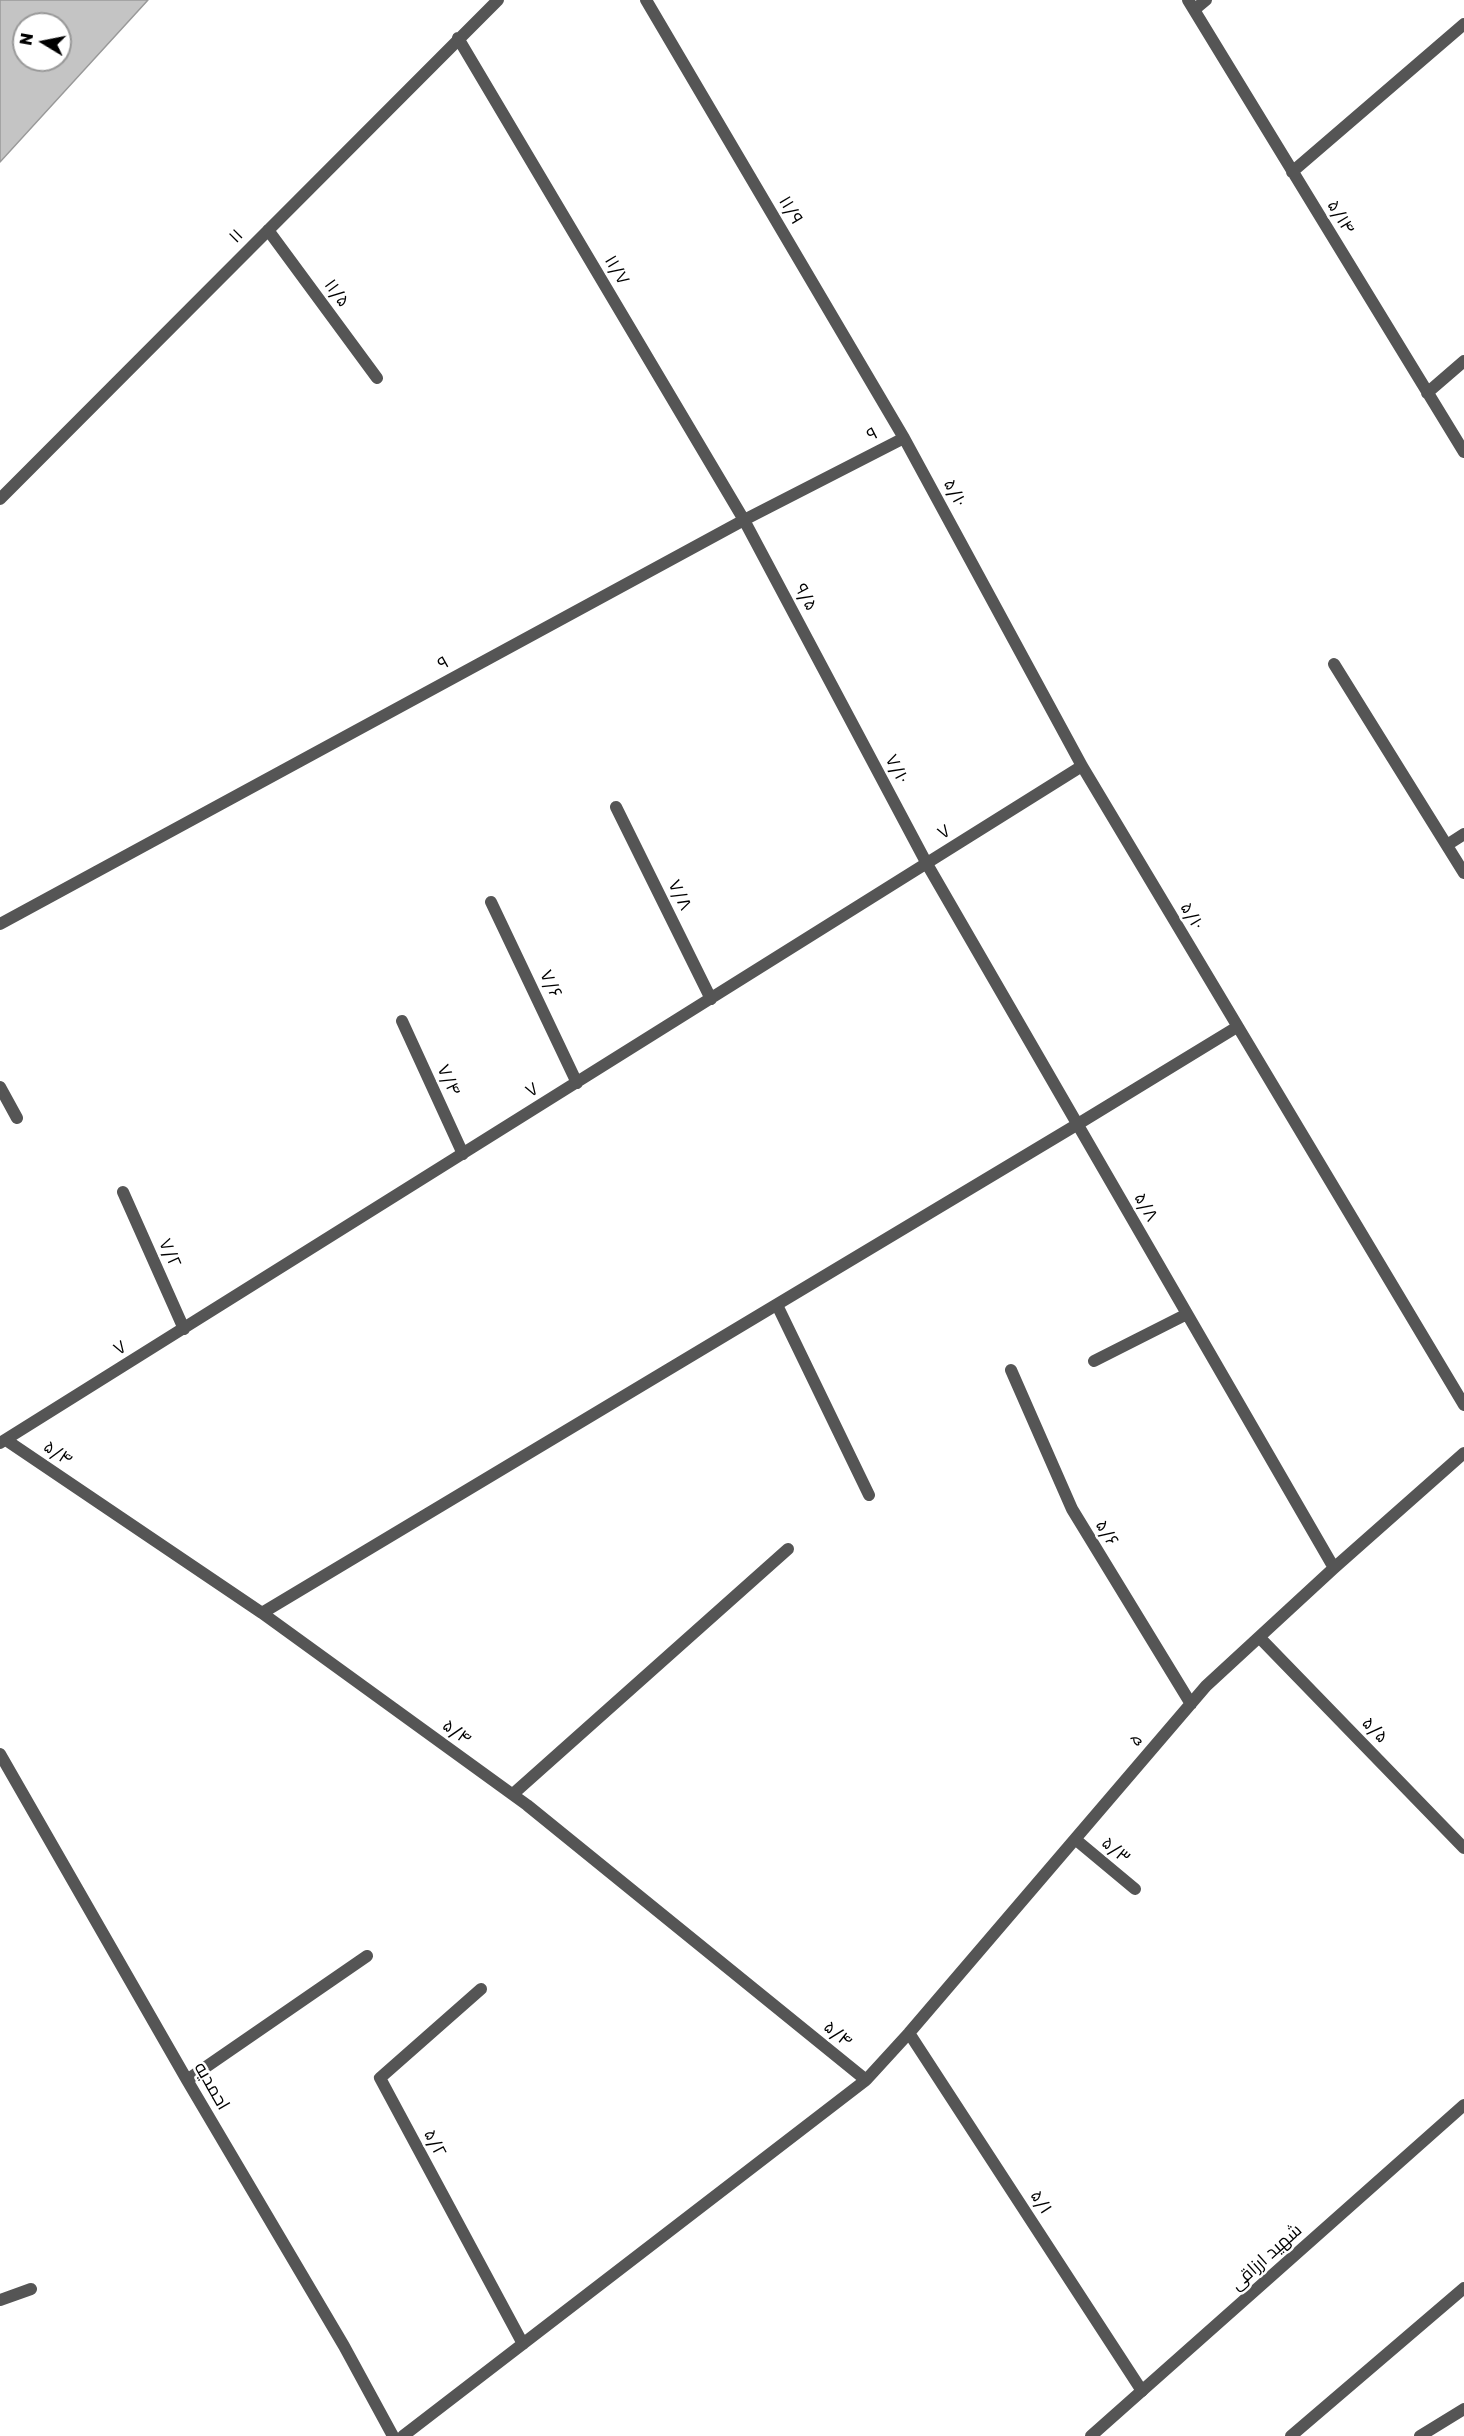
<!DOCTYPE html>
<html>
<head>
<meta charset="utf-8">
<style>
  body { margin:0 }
  #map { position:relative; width:1464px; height:2436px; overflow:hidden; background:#fff; font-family:"Golos Text",sans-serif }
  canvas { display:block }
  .north { position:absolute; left:12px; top:12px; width:60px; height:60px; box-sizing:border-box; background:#fff; border:2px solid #999; border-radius:50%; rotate:280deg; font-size:16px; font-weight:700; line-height:24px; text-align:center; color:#000 }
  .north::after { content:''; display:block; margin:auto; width:21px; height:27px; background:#000; clip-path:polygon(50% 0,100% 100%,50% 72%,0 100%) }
</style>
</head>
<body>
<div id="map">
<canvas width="1464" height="2436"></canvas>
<div class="north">N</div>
</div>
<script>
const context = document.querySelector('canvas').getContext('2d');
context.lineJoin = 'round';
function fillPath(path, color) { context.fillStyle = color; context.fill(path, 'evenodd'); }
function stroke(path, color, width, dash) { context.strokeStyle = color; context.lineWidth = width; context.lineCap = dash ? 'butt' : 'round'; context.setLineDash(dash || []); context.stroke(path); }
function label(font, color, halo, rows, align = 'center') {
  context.font = font + ' "Golos Text",Cairo,sans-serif'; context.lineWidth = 5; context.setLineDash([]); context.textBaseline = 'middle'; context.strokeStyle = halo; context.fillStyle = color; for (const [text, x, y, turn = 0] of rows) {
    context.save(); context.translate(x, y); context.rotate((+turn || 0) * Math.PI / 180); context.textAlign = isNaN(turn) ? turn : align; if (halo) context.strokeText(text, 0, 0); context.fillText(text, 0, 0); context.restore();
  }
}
const building = new Path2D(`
  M0 0H148L0 162ZM24 24H60V60H24Z`);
fillPath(building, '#c4c4c4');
stroke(building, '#999', 1.5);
stroke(new Path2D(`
  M646 0 904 438 1082 766 1464 1405
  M1188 0 1464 452
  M1194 10 1206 0
  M458 38 744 520 927 864 1334 1568
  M1292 172 1464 24
  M268 230 377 378
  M1427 393 1464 361
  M0 499 498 0
  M1334 664 1464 873
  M616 807 711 999
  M1447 845 1464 834
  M491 902 577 1083
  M0 924 744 520 904 438
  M402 1021 463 1154
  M0 1087 17 1118
  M123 1192 184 1329
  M777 1305 869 1495
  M1094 1361 1187 1314
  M1011 1370 1072 1509 1191 1704
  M6 1440 262 1613 527 1805 866 2080
  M0 1443 1082 766
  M262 1613 1078 1124 1237 1027
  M1259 1637 1464 1848
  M0 1754 187 2080 344 2346 393 2436
  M513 1794 788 1549
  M1075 1839 1135 1889
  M481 1989 380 2078 523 2344
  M909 2033 1142 2391
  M187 2080 367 1956
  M0 2300 31 2289
  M403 2436 866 2080 909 2033 1206 1686 1334 1568 1464 1453
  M1420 2436 1464 2409`), '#555', 12);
stroke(new Path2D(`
  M1091 2436 1464 2105
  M1291 2436 1464 2288`), '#555', 12);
label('18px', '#000', '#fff', [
  ["۱۱/۹",791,210,59],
  ["۵/۱۴",1341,217,59],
  ["۱۱",236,236,-45],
  ["۱۱/۷",617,270,59],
  ["۱۱/۵",337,293,54],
  ["۹",872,434,-27],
  ["۵/۱۰",955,493,62],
  ["۹/۵",806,597,62],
  ["۹",443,663,-29],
  ["۷/۱۰",897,769,62],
  ["۷",944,832,-32],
  ["۷/۸",680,895,64],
  ["۵/۱۰",1192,916,59],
  ["۷/۶",551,984,65],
  ["۷/۴",449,1080,65],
  ["۷",532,1090,-32],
  ["۵/۸",1146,1207,60],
  ["۷/۲",170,1253,66],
  ["۷",120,1348,-32],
  ["۵/۴",58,1453,34],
  ["۵/۶",1107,1533,58],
  ["۵/۵",1375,1730,46],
  ["۵/۴",457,1732,36],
  ["۵",1136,1740,-49],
  ["۵/۳",1116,1850,40],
  ["۵/۴",838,2034,39],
  ["احمدیه",212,2086,60],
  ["۵/۲",435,2143,62],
  ["۵/۱",1041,2202,57],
  ["شهید ارزاقی",1266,2257,-42]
]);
</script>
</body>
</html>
